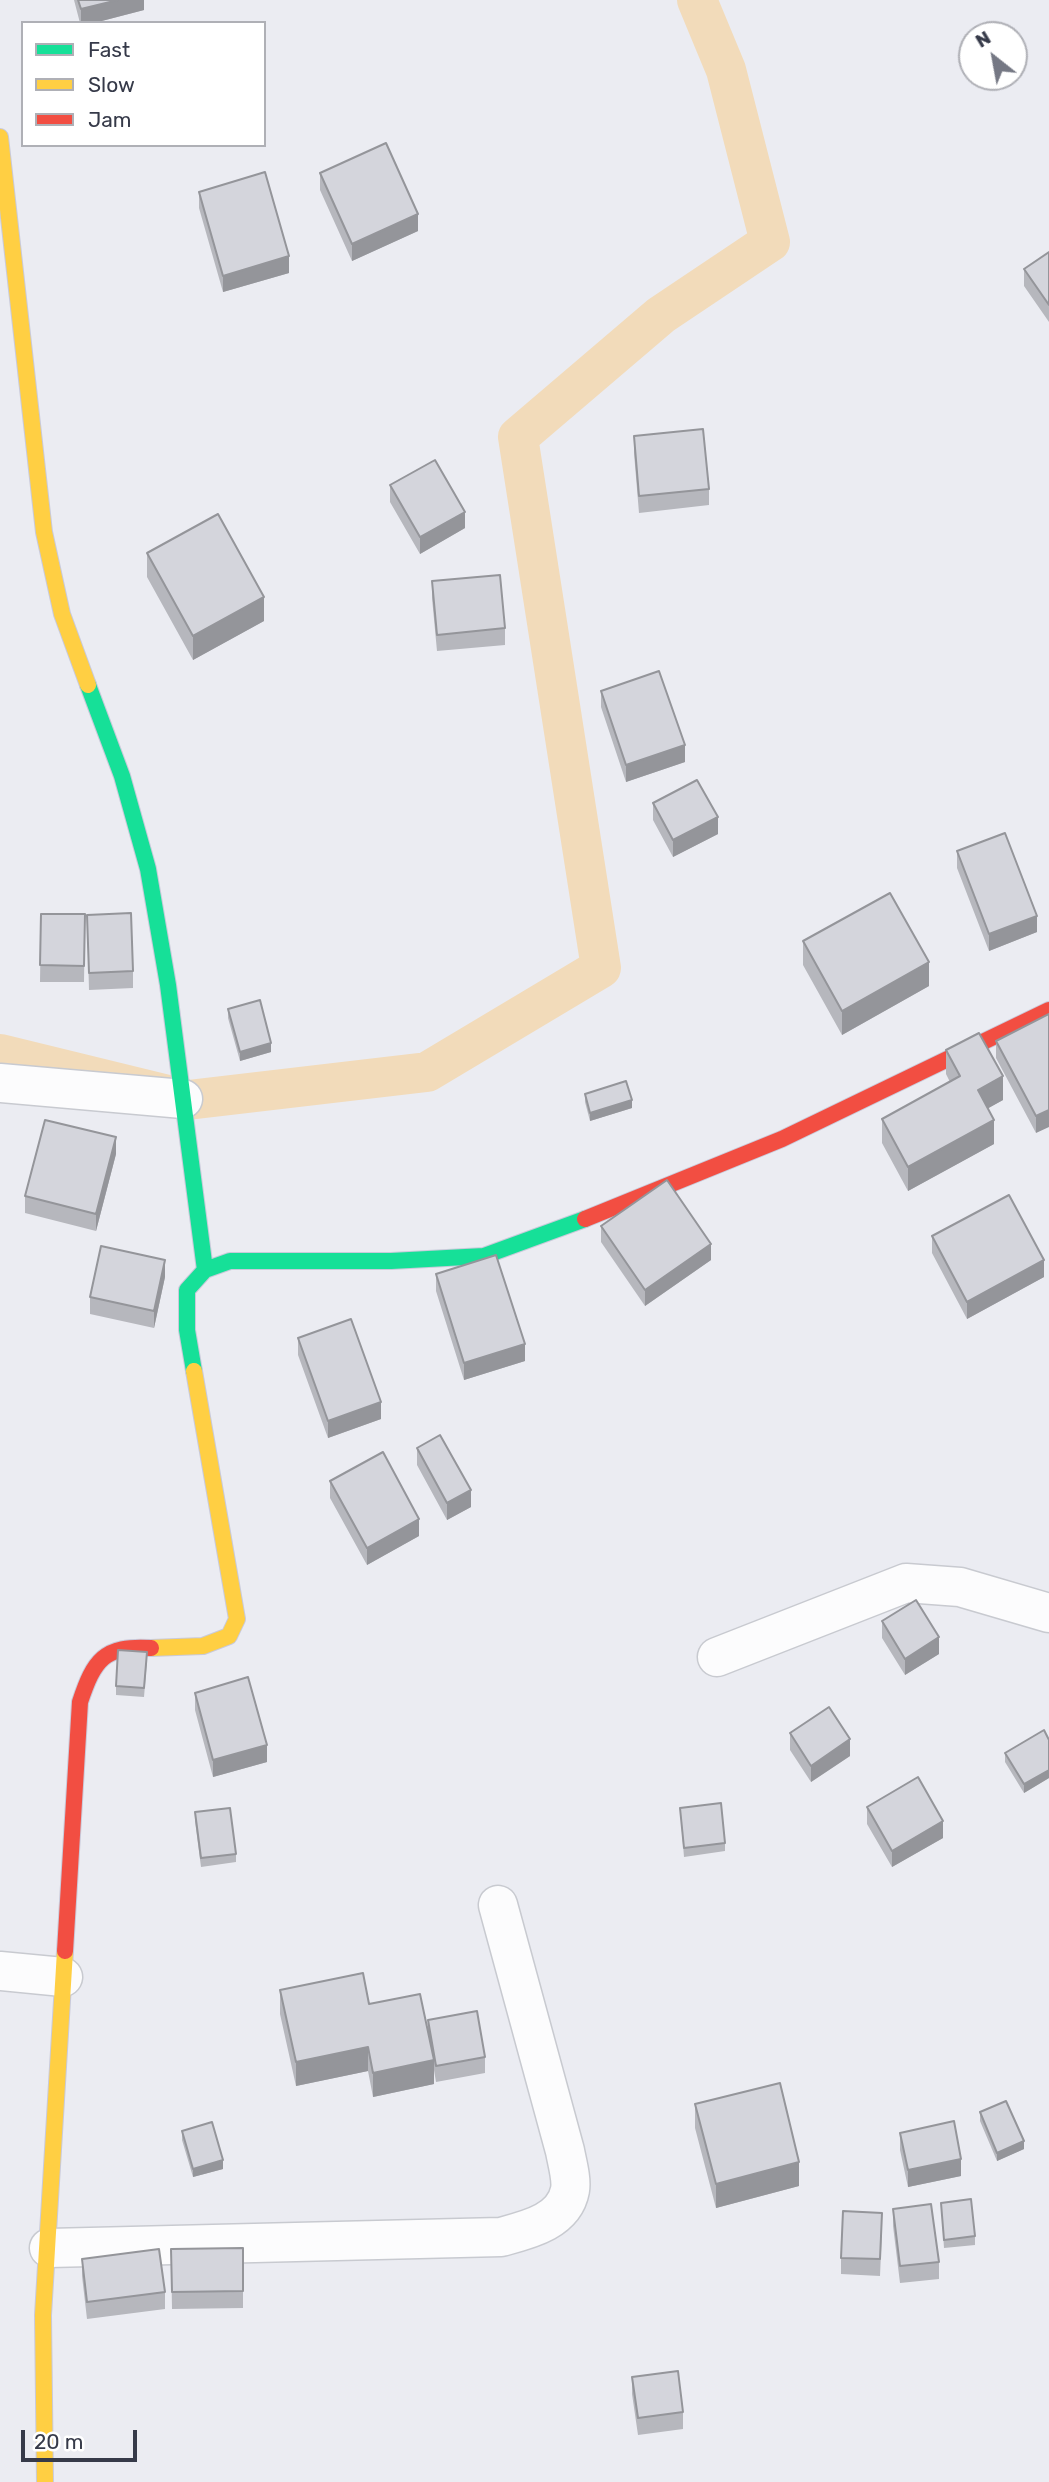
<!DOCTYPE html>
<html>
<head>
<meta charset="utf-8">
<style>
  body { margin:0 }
  #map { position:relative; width:1049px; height:2482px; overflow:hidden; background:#ebecf2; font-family:Rubik,sans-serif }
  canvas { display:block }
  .legend { position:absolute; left:21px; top:21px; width:245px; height:126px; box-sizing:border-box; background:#fff; border:2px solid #afb0b6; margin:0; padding:9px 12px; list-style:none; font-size:21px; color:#363a49 }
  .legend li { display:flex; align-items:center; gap:14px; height:35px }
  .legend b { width:35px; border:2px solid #afb0b6 }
  .north { position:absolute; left:958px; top:21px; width:70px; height:70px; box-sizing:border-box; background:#fff; border:2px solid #afb0b6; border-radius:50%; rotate:329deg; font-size:19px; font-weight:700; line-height:28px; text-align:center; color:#363a49 }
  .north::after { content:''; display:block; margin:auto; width:24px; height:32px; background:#757884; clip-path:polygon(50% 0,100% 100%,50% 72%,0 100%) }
  .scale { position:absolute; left:21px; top:2430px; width:116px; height:32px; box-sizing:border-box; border:4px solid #363a49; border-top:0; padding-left:9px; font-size:21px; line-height:24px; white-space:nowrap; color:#363a49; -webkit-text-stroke:5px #fff; paint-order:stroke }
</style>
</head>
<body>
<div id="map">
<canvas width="1049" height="2482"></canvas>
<ul class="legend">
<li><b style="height:9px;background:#16e098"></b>Fast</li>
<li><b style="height:9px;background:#ffcf43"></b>Slow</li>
<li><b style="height:9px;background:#f24e42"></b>Jam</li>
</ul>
<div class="north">N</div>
<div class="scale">20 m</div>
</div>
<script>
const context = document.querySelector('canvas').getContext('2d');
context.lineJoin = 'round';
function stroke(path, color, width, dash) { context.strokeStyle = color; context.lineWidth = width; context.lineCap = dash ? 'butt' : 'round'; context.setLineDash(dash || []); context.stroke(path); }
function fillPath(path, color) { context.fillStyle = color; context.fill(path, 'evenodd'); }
stroke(new Path2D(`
  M0 1054 188 1100 427 1072 601 968 518 437 661 315 770 242 726 70 697 0`), '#f2dbba', 40);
const street = new Path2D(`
  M0 1083 183 1099
  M717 1657 906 1583 960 1587 1049 1613
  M0 1971 63 1977
  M49 2248 501 2237C527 2230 564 2222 570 2190 572 2179 567 2162 565 2151L498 1905`);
const fast = new Path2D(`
  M88 685 122 776 148 869 168 985 205 1270
  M194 1371 187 1330V1290L205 1270 230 1261H391L484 1256 585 1219`);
const slow = new Path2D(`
  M0 137 44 532 62 614 88 685
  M151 1648 203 1646 229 1636 237 1619 194 1371
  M45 2482 43 2315 65 1951`);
const jam = new Path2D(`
  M585 1219 782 1139 1049 1010
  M65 1951 80 1702C94 1660 104 1645 151 1648`);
stroke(street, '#c8cad0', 41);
stroke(fast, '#c9cada', 18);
stroke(slow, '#c9cada', 18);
stroke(jam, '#c9cada', 18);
stroke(street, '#fcfcfd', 38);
stroke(fast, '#16e098', 16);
stroke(slow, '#ffcf43', 16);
stroke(jam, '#f24e42', 16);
fillPath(new Path2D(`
  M74 0H144V10L94 23H80Z
  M320 173 418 231 352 261 320 190Z
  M199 192 289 273 223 292 199 208Z
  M1049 252V322L1024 286V269Z
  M634 436 709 489V505L639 513 634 453Z
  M390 485 465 528 420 554 390 502Z
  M147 553 264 621 193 660 147 577Z
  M432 581 505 628V645L437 651 432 598Z
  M601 691 685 762 626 782 601 707Z
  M653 803 718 834 673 857 653 820Z
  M957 851 1037 932 989 951 957 868Z
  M41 914H85L84 982H40Z
  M87 915 133 971V988L89 990Z
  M803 941 929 986 842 1035 803 965Z
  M228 1009 271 1052 240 1061 228 1018Z
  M1049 1014 1036 1133 996 1058V1041Z
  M946 1050 1003 1100 988 1108 994 1144 908 1191 882 1143V1119L950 1082 946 1074Z
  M585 1094 632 1108 590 1121 585 1102Z
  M116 1154 96 1231 25 1213V1196Z
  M601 1226 711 1260 645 1306 601 1242Z
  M932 1236 1044 1277 967 1319 932 1253Z
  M436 1274 525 1361 464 1380 436 1291Z
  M165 1277 154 1328 90 1314V1297Z
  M298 1338 381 1419 328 1438 298 1355Z
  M417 1448 471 1507 447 1520 417 1465Z
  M330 1481 419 1536 367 1565 330 1498Z
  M882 1621 939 1654 905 1675 882 1638Z
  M147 1661 144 1697 116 1695V1686Z
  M195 1693 267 1762 213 1777 195 1710Z
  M790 1733 850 1756 811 1782 790 1750Z
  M1049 1740V1778L1024 1793 1005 1762V1753Z
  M867 1807 943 1838 892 1867 867 1824Z
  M680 1808 725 1843V1851L684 1857Z
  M195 1812 236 1854V1862L201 1867 195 1821Z
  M280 1990 369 2004 428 2032V2020L485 2057V2073L436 2082 434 2070V2084L373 2097 368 2071 296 2086 280 2014Z
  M695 2104 799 2186 716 2208 695 2128Z
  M980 2112 1024 2149 997 2161 980 2121Z
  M182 2131 223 2169 193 2177 182 2140Z
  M900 2133 961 2176 908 2187 900 2150Z
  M941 2203 975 2236V2245L944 2248Z
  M893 2209 939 2262V2279L900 2283 893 2226Z
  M882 2230 880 2276 841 2274V2258Z
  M243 2248V2308L172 2309 171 2249Z
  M82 2259 165 2292V2309L87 2319 82 2276Z
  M632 2377 683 2412V2429L638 2435 632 2394Z`), '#b6b7bd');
fillPath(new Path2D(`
  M118 0H144V10L94 23H81V9Z
  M418 214V231L352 261V244Z
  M289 256V273L223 292V276Z
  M465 512V528L420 554V537Z
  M264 597V621L193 660V636Z
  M685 745V762L626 782V765Z
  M718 817V834L673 857V840Z
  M1037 916V932L989 951V934Z
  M929 962V986L842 1035V1011Z
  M271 1043V1052L240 1061V1052Z
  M1003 1076V1100L978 1114V1090Z
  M632 1100V1108L590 1121V1113Z
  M1049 1110V1127L1036 1133V1116Z
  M994 1120V1144L908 1191V1167Z
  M116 1137V1154L96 1231V1214Z
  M711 1244V1260L645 1306V1290Z
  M165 1260V1277L154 1328V1311Z
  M1044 1260V1277L967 1319V1302Z
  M525 1344V1361L464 1380V1363Z
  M381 1402V1419L328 1438V1421Z
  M471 1490V1507L447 1520V1503Z
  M419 1519V1536L367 1565V1548Z
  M939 1637V1654L905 1675V1659Z
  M850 1739V1756L811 1782V1766Z
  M267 1745V1762L213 1777V1760Z
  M1049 1770V1778L1024 1793V1784Z
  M943 1821V1838L892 1867V1851Z
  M368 2047V2071L296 2086V2062Z
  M434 2060V2084L373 2097V2073Z
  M1024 2141V2149L997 2161V2153Z
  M961 2159V2176L908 2187V2170Z
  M223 2160V2169L193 2177V2169Z
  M799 2162V2186L716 2208V2184Z`), '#94959a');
const building = new Path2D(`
  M78 0H118L81 9Z
  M386 143 418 214 352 244 320 173Z
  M265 172 289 256 223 276 199 192Z
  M1049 252V305L1024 269Z
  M703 429 709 489 639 496 634 436Z
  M435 460 465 512 420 537 390 485Z
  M218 514 264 597 193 636 147 553Z
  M500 575 505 628 437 635 432 581Z
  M659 671 685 745 626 765 601 691Z
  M697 780 718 817 673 840 653 803Z
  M1005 833 1037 916 989 934 957 851Z
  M890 893 929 962 842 1011 803 941Z
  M131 913 133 971 89 973 87 915Z
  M41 914H85L84 966 40 965Z
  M260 1000 271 1043 240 1052 228 1009Z
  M1049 1014V1110L1036 1116 996 1041Z
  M979 1033 1003 1076 978 1090 994 1120 908 1167 882 1119 960 1076 946 1050Z
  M626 1081 632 1100 590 1113 585 1094Z
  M45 1120 116 1137 96 1214 25 1196Z
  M667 1180 711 1244 645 1290 601 1226Z
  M1009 1195 1044 1260 967 1302 932 1236Z
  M101 1246 165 1260 154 1311 90 1297Z
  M496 1255 525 1344 464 1363 436 1274Z
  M351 1319 381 1402 328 1421 298 1338Z
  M440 1435 471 1490 447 1503 417 1448Z
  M383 1452 419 1519 367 1548 330 1481Z
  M916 1600 939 1637 905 1659 882 1621Z
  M118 1650 147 1652 144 1688 116 1686Z
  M248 1677 267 1745 213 1760 195 1693Z
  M829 1707 850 1739 811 1766 790 1733Z
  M1044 1730 1049 1740V1770L1024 1784 1005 1753Z
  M918 1777 943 1821 892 1851 867 1807Z
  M721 1803 725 1843 684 1848 680 1808Z
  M230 1808 236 1854 201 1858 195 1812Z
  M363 1973 369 2004 420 1994 434 2060 373 2073 368 2047 296 2062 280 1990Z
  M477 2011 485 2057 436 2066 428 2020Z
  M780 2083 799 2162 716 2184 695 2104Z
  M1006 2101 1024 2141 997 2153 980 2112Z
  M954 2121 961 2159 908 2170 900 2133Z
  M212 2122 223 2160 193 2169 182 2131Z
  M971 2199 975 2236 944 2240 941 2203Z
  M931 2204 939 2262 900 2266 893 2209Z
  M843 2211 882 2213 880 2259 841 2258Z
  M243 2248V2291L172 2292 171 2249Z
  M159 2249 165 2292 87 2302 82 2259Z
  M678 2371 683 2412 638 2418 632 2377Z`);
fillPath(building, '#d4d5dc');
stroke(building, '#94959a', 2);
</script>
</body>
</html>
